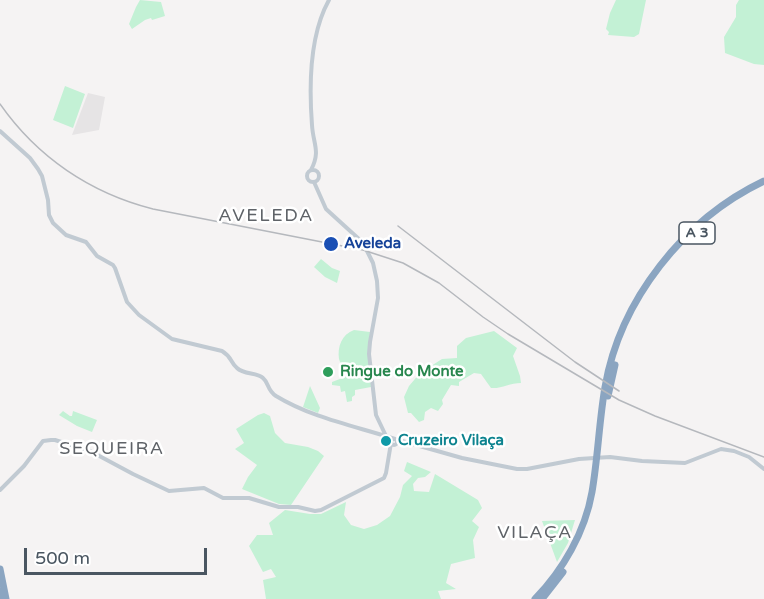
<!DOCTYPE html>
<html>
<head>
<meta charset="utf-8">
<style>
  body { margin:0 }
  #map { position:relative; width:764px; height:599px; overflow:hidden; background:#f5f3f3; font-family:"Varela Round",sans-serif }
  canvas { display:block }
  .scale { position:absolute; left:24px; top:548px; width:183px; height:27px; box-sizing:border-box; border:3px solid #4a5661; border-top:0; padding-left:8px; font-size:18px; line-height:21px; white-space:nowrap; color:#4a5661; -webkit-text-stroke:4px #fff; paint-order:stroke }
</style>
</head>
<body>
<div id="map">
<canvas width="764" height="599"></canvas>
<div class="scale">500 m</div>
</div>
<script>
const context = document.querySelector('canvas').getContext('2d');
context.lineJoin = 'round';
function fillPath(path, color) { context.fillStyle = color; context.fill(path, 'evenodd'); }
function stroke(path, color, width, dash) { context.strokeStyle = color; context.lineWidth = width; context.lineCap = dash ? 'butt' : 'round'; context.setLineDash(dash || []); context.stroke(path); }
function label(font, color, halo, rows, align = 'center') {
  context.font = font + ' "Varela Round",sans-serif'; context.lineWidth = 5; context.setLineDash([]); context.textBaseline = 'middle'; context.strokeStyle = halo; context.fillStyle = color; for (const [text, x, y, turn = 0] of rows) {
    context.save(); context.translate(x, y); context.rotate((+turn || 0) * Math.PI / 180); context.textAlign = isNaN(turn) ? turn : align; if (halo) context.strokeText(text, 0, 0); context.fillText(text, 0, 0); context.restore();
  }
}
fillPath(new Path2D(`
  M88 93 105 97 99 130 72 135Z`), '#e6e4e5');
fillPath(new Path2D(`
  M140 0 161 2 165 16 152 20 151 18 145 20 132 29 129 24 136 7Z
  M616 0H646L639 34 634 37 608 35 609 32 606 29 610 13Z
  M739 0H764V65L754 64 725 53 724 37 736 17V5Z
  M65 86 85 94 73 128 53 120Z
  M321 259 332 268 340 271 337 283 325 277 314 267Z
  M354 330 370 332 368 349 371 387 355 390V395L352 397V401L347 402 345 391 341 392 340 386 332 385V382L345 377C346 369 341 366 339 359 337 347 342 334 354 330Z
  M494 331 517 348 513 356 520 376 521 383C510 383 501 389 491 388L481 374 474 373 459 382V386L451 385 442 400 443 404 438 411 431 408 425 412 424 420 419 422 411 413H408L404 397 409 386 420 373 442 359 457 358V346L466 338Z
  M310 386 320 408 318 413 303 407Z
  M63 411 70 416H72L73 411 97 420 92 432 77 426 59 415Z
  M264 413 270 416 275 433 285 443 308 447 318 451 324 456 291 505 279 504 242 489 248 477 257 465 235 449 244 443 236 429 258 415Z
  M407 462 431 472 425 477 418 478 413 484 414 491 429 492 435 474 478 500 482 508 472 521 479 527 473 540 475 558 451 564 446 583 456 589 438 591 441 599H266L263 580 276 577 271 569 263 572 249 546 257 535H273L269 523 285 510 310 514H321L346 502 344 515 351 525 364 529 377 525 390 516 400 497 403 485 412 476 404 471Z
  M575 520 568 543 557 562 542 521Z`), '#c3f1d5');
stroke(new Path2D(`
  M0 131 30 158 38 169 42 176 48 200 49 215 53 223 66 235 86 242 97 256 113 265 115 268 127 302 139 315 172 339 222 351C232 357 230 362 237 368 244 375 257 372 263 378 269 383 267 390 276 396 312 418 355 426 395 439
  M307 176a6 6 0 1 1 12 0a6 6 0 1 1-12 0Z
  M311 170C321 151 313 144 312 125 309 86 310 34 329 0
  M314 182 326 209 360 240 367 251 373 263 377 281 378 298 370 342 369 354 376 415 386 436
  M391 442a3 3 0 1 1 6 0a3 3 0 1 1-6 0Z
  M395 439 462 458 517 469H527L579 459 610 457 642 461 685 463 721 449 734 451 749 457 764 469
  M0 490 24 466 43 441 51 440H55L90 451 133 474 169 491 204 488 223 498H249L279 507H298L315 511 321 510 384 478 386 473 391 443`), '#c1cad2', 4);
stroke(new Path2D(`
  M608 396 615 365
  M0 569 6 599
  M0 591 1 599
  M535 599C563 570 585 532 592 492 598 457 599 422 605 387 620 300 684 219 764 181
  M542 599 563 572`), '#8ba5c1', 7);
stroke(new Path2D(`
  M0 104C37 157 90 193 153 209L363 250 403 263 439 283 483 317 508 334 619 400 655 416 764 457
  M398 226 575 362 619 391`), '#b5b8bd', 1.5);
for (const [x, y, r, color] of [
  [331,244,8,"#1a4fb4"],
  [328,372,6,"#2e9e5b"],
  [386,441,6,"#0f9aa8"]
]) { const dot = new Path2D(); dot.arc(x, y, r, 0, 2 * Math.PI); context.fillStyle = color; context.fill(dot); stroke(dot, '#fff', 2); }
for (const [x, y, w] of [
  [697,233,36]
]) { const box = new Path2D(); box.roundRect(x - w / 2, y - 11, w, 22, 4.5); context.fillStyle = '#fff'; context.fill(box); stroke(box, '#4a5661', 1.5); }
label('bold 14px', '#4a5661', null, [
  ["A 3",697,233]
]);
label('bold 15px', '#164399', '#fff', [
  ["Aveleda",344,244]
], 'left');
label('bold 15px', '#27864d', '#fff', [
  ["Ringue do Monte",340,372]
], 'left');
label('bold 15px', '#0d838f', '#fff', [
  ["Cruzeiro Vilaça",398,441]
], 'left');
context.letterSpacing = '1.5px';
label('18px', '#5f6368', '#fff', [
  ["AVELEDA",266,216],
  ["SEQUEIRA",112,449],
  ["VILAÇA",535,533]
]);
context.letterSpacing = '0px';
</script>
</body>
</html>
